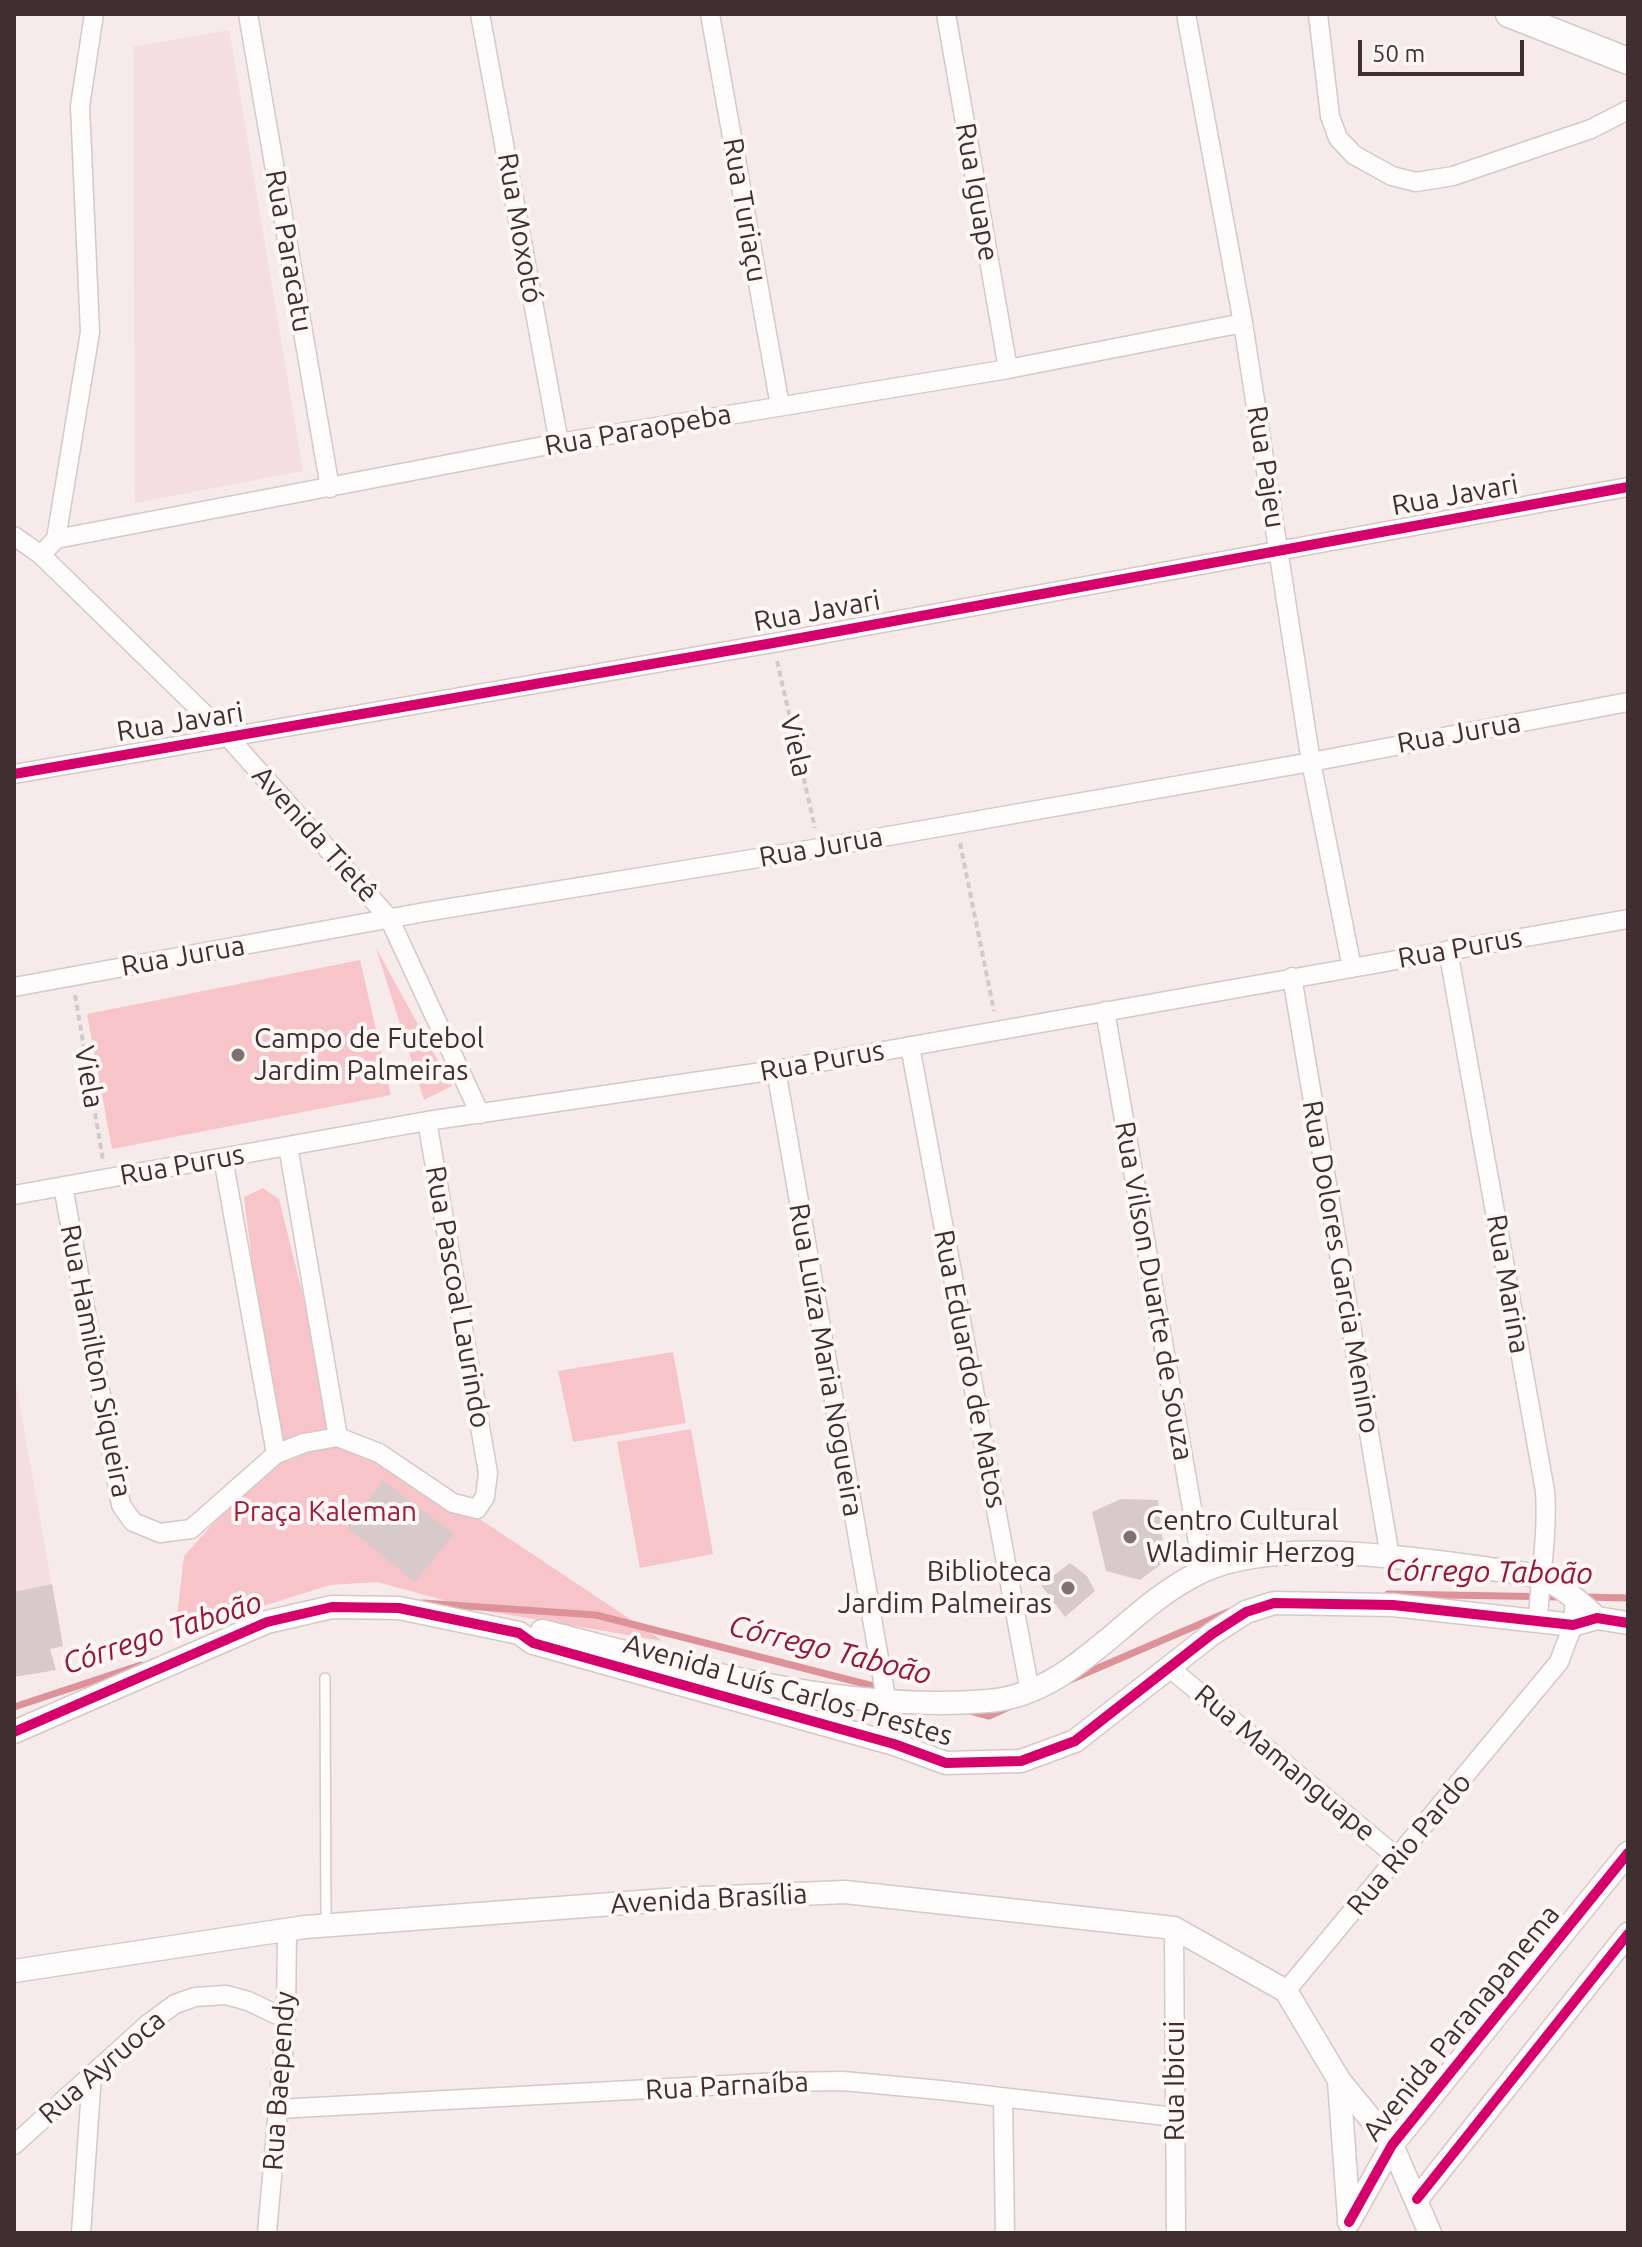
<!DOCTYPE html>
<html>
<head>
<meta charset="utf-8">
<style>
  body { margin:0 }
  #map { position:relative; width:1642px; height:2247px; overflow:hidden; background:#f7eaeb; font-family:Ubuntu,sans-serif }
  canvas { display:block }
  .frame { position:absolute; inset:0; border:16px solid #3f2f30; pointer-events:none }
  .scale { position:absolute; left:1358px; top:40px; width:166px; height:36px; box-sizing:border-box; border:4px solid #3f2f30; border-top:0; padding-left:10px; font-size:24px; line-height:28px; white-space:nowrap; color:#3f2f30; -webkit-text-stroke:6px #fff6f6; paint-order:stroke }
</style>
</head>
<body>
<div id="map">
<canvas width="1642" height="2247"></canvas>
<div class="frame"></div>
<div class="scale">50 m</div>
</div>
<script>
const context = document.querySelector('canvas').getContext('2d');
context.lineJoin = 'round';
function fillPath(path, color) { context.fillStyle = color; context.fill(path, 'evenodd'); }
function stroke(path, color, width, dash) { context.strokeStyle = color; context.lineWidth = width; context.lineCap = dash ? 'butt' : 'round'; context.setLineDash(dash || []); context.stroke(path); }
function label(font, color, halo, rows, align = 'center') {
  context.font = font + ' Ubuntu,sans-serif'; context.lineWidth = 8; context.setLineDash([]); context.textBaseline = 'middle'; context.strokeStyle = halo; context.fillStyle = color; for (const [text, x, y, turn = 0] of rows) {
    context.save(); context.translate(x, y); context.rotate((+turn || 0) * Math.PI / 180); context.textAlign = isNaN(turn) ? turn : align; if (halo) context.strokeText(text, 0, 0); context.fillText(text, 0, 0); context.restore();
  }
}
fillPath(new Path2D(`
  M229 30 303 471 135 503 133 47Z
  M14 1374 63 1646 50 1649 56 1670 14 1677Z`), '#f5dedf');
fillPath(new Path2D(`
  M376 948 452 1086 424 1100Z
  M360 960 391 1095 112 1149 87 1014Z
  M263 1188 279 1199 338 1437 397 1464 663 1641 480 1610 377 1582 330 1585 175 1634 184 1556 276 1454 244 1197Z
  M673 1352 686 1423 573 1442 558 1371Z
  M691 1429 713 1554 640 1568 617 1442Z`), '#f7c5c9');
stroke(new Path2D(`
  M1388 1594 1560 1597
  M1584 1597 1628 1598
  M423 1603 596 1615 881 1688
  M1070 1680 1228 1612
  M14 1707 141 1665
  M970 1711 989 1716 1011 1706`), '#dd9199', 7);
fillPath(new Path2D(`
  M383 1481 454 1534 415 1582 347 1527Z
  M1121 1499 1158 1500 1165 1561 1140 1580 1106 1571 1092 1512Z
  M1070 1563 1087 1576 1095 1591 1065 1617 1041 1585Z
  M52 1584 63 1646 50 1649 56 1670 14 1677V1592Z`), '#d8cacb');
const service = new Path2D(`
  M325 1678 326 1926`);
const minor = new Path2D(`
  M248 14 330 488
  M480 14 559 443
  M710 14 780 406
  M946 14 1008 369
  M1186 14 1243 323 1311 762 1352 968
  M1318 14 1330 116 1338 138 1354 155 1392 176 1416 182 1453 176 1591 129 1628 110
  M14 536 41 555 230 739 389 918 480 1114
  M56 539 90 332 80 106 94 14
  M41 555 56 539 559 443 1008 369 1243 323
  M14 774 773 643 1628 487
  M1448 950 1545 1491C1548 1536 1540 1576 1538 1620
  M1292 977 1390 1557
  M14 987 425 912 820 848 1311 762 1628 702
  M1105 1011 1203 1571
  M910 1046 1030 1692
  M776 1070 894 1744
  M288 1146 338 1437
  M223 1158 276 1454
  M63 1186 121 1505 133 1522 160 1533 191 1529 276 1454 304 1443 338 1437 379 1453 453 1503 477 1509 485 1497 488 1473 427 1121
  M14 1195 427 1121 776 1070 1628 919
  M1171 1669 1398 1858
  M1174 1928 1176 2233
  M1286 1991 1559 1662 1573 1625 1575 1598
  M1003 2098 1005 2233
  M278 2109 780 2082 843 2081 940 2090 1175 2117
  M14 2145 148 2024 175 2004 195 1997 226 1995 248 2001 286 2019
  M81 2233 92 2074
  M267 2233 286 2019 287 1929`);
const tertiary = new Path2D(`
  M542 1631C687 1667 838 1713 988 1701 1076 1694 1126 1606 1203 1571 1275 1538 1406 1557 1484 1568 1501 1571 1521 1572 1538 1577 1560 1583 1580 1603 1597 1618
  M14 1732 267 1622 332 1607 399 1608 519 1633 533 1643 894 1744 946 1763 1021 1761 1075 1741 1212 1634 1246 1612 1274 1603 1393 1605 1573 1625 1597 1618 1628 1623
  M14 1971 305 1927 679 1899 845 1892 1174 1928 1286 1991 1339 2080 1392 2145 1430 2233
  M1339 2081 1349 2218
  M1417 2199 1628 1934
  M1349 2222 1392 2145 1628 1853`);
const secondary = new Path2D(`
  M1509 14 1628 61`);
stroke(service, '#d5c8c8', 12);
stroke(minor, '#d5c8c8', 21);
stroke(tertiary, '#d5c8c8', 25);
stroke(secondary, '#d5c8c8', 29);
stroke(new Path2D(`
  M777 661 815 828
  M960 843 994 1011
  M75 995 103 1160`), '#d0cbcb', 4, [6, 4]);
stroke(service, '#fefcfc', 9);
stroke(minor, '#fefcfc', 18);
stroke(tertiary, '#fefcfc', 22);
stroke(secondary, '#fefcfc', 26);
stroke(new Path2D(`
  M14 774 773 643 1628 487
  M14 1732 267 1622 332 1607 399 1608 519 1633 533 1643 894 1744 946 1763 1021 1761 1075 1741 1212 1634 1246 1612 1274 1603 1393 1605 1573 1625 1597 1618 1628 1623
  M1417 2199 1628 1934
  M1349 2222 1392 2145 1628 1853`), '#d6006c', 10);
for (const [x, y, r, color] of [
  [238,1055,8,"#7f7071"],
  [1130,1537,8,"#7f7071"],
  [1068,1588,8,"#7f7071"]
]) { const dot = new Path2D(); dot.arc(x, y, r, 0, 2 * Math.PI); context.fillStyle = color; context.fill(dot); stroke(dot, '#fff6f6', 3); }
label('28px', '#3f2f30', '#fff6f6', [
  ["Rua Iguape",977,192,80],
  ["Rua Turiaçu",745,210,80],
  ["Rua Moxotó",520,228,80],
  ["Rua Paracatu",289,251,80],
  ["Rua Paraopeba",638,430,-10],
  ["Rua Pajeu",1266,467,81],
  ["Rua Javari",1455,495,-10],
  ["Rua Javari",817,611,-10],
  ["Rua Javari",180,722,-9],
  ["Rua Jurua",1459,733,-10],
  ["Viela",796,746,77],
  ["Avenida Tietê",315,834,48],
  ["Rua Jurua",821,847,-10],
  ["Rua Purus",1460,948,-10],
  ["Rua Jurua",183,956,-10],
  ["Rua Purus",822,1061,-10],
  ["Viela",89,1077,80],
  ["Rua Purus",182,1165,-10],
  ["Rua Dolores Garcia Menino",1341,1267,80],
  ["Rua Marina",1508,1284,80],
  ["Rua Vilson Duarte de Souza",1154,1291,80],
  ["Rua Pascoal Laurindo",458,1297,80],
  ["Rua Luíza Maria Nogueira",826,1360,80],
  ["Rua Hamilton Siqueira",96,1361,79],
  ["Rua Eduardo de Matos",970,1369,79],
  ["Avenida Luís Carlos Prestes",788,1690,16],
  ["Rua Mamanguape",1285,1763,40],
  ["Rua Rio Pardo",1409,1844,-50],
  ["Avenida Brasília",709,1899,-3],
  ["Avenida Paranapanema",1461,2023,-51],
  ["Rua Ayruoca",102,2067,-41],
  ["Rua Baependy",279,2081,-86],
  ["Rua Ibicui",1175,2081,-90],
  ["Rua Parnaíba",727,2086,-3]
]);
label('28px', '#3f2f30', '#fff6f6', [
  ["Campo de Futebol",254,1039],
  ["Jardim Palmeiras",254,1071],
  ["Centro Cultural",1146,1521],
  ["Wladimir Herzog",1146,1553],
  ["Biblioteca",1052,1572,"right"],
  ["Jardim Palmeiras",1052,1604,"right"]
], 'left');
label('28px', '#9b1e3a', '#fff6f6', [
  ["Praça Kaleman",325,1512]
]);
label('italic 30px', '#951635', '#fff6f6', [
  ["Córrego Taboão",1489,1572,1],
  ["Córrego Taboão",162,1633,-18],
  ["Córrego Taboão",830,1650,14]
]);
</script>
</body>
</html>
